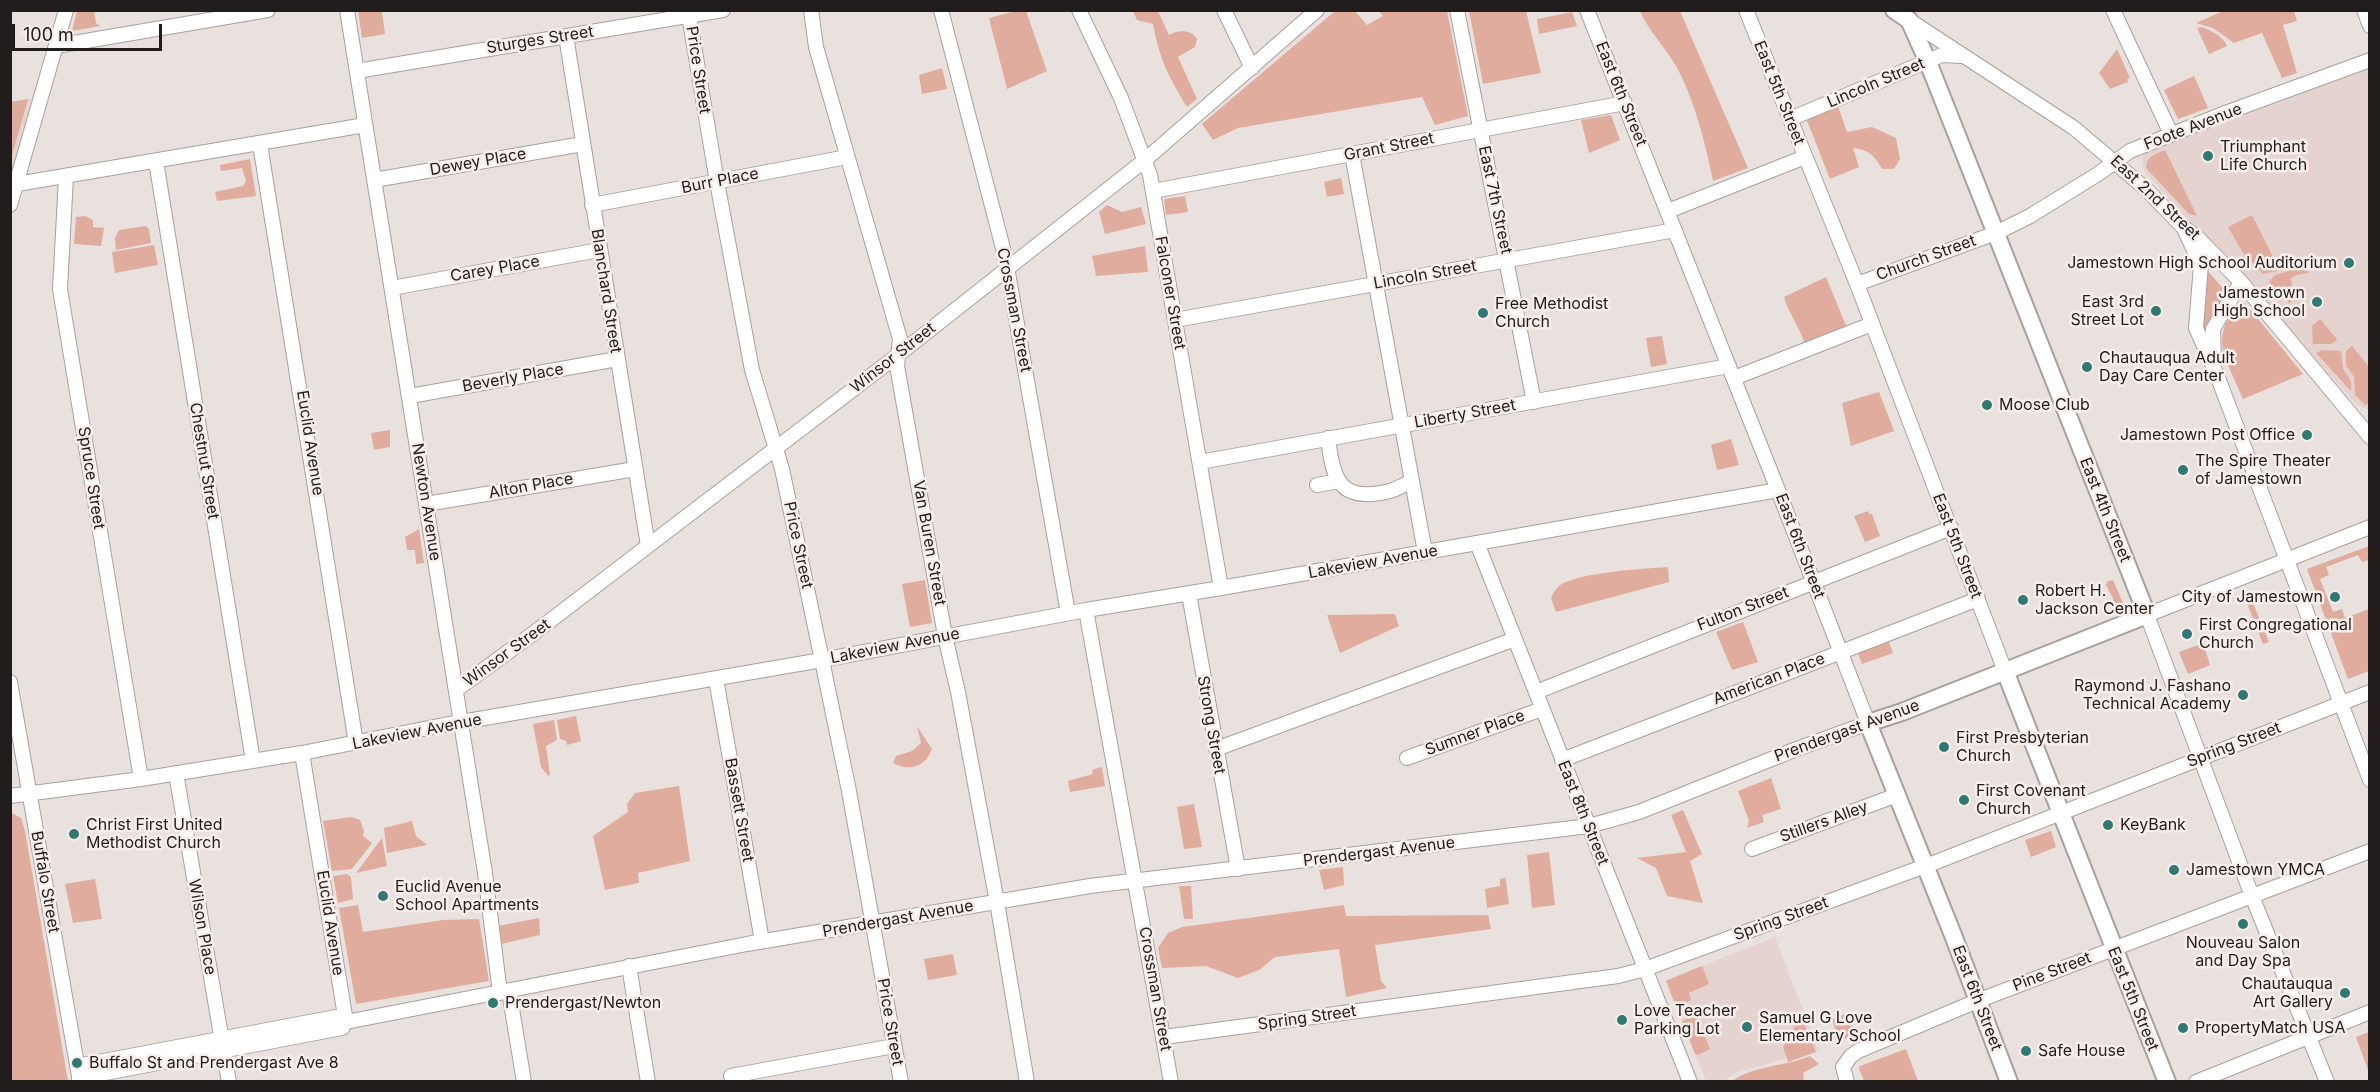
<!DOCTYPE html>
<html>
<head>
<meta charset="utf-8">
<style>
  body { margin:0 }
  #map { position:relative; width:2380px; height:1092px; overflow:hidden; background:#e9e1de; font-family:Inter,sans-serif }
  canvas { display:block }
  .frame { position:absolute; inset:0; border:12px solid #201d1c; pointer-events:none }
  .scale { position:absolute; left:12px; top:24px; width:150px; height:27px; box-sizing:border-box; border:3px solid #201d1c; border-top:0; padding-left:8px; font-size:18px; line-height:21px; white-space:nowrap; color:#201d1c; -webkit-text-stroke:4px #f7eeeb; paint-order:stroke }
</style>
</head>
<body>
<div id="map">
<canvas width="2380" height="1092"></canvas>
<div class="frame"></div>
<div class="scale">100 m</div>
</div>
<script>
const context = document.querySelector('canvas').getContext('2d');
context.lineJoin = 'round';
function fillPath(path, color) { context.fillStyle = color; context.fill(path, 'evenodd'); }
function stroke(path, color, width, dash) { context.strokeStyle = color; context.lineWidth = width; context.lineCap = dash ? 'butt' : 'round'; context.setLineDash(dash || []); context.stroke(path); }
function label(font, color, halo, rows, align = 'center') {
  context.font = font + ' Inter,sans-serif'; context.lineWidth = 5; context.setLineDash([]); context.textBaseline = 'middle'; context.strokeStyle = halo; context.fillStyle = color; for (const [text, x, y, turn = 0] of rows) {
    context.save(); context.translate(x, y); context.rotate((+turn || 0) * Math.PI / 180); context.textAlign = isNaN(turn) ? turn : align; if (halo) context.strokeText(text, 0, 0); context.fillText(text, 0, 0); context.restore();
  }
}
fillPath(new Path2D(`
  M2369 69V409H2366L2358 406 2178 209 2144 171 2142 164 2144 153 2151 148Z
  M32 99 11 177V102Z
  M1775 937 1818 1050 1737 1072 1724 1081H1706L1666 980Z`), '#e4d3ce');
fillPath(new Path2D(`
  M1020 10 1026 11 1047 71 1007 89 989 18Z
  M77 11H94L96 23 100 26 72 31Z
  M358 11H382L385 34 362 38Z
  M1133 11H1158L1169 35C1177 30 1191 29 1197 39L1195 47 1178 57 1197 99 1187 107C1168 75 1160 61 1153 24L1137 20Z
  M1335 11H1355L1367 25 1383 16 1379 11H1447L1468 116 1435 125 1422 97 1238 128 1213 140 1202 124Z
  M1469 11H1526L1541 73 1483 84Z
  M1640 11H1680L1748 168 1713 181C1706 145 1694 98 1676 66 1665 47 1648 30 1640 11Z
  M2223 11H2294L2297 21 2283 25 2297 73 2282 78 2262 33 2234 43 2213 28 2196 23Z
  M1572 12 1577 26 1539 34 1537 19Z
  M2202 27C2212 31 2223 36 2227 46L2209 54 2197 28Z
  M2117 49 2130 78 2127 79 2128 82 2110 89 2099 73Z
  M942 68 947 89 922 94 919 75Z
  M2194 76 2208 108 2178 119 2164 90Z
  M28 99 11 159V102Z
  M1838 106 1847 132 1872 127 1896 138 1900 159 1894 169H1882C1875 156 1868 149 1853 148L1859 167 1830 179 1806 118Z
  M1611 115 1620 140 1589 153 1581 120Z
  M2165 150 2197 216 2189 214 2147 169C2144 157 2156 154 2165 150Z
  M250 159 256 196 217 201 215 192 243 186 246 181 242 168 221 171 220 165Z
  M1341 178 1344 194 1327 197 1324 182Z
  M1185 196 1188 212 1166 215 1164 199Z
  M1107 205 1122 212 1141 207 1146 224 1105 234 1099 212Z
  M85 216 93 220V227L104 228 101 246 74 244 76 217Z
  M2250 216 2253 217 2279 269 2277 271 2263 274 2243 253 2228 227Z
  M146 226 149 229 151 243 116 250 115 238 119 230Z
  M154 245 158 265 115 273 112 252Z
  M1145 246 1148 272 1096 276 1092 256Z
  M2305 265 2308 273 2296 275 2290 279 2292 283 2291 291 2299 295 2289 303 2269 282 2274 276Z
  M2205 268 2228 294 2204 329 2198 326Z
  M1826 277 1847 328 1805 344C1799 326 1789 314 1784 297Z
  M2245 303 2303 374 2243 399C2228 361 2204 333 2245 303Z
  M2320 319 2337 339 2336 341 2331 344H2313L2312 326Z
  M1662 336 1667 364 1651 367 1646 338Z
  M2352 346 2369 367V404L2365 405 2355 395 2354 377 2346 365V351Z
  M2322 350 2341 351 2343 369 2351 381V391L2316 353Z
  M1879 392 1894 431 1851 446 1842 403Z
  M390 430V447L374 450 371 433Z
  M1731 439 1739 465 1717 470 1711 445Z
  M1868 511 1869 514H1872L1880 536 1865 542 1854 516Z
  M419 529 424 563 416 564 415 550H407L405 537Z
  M2369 546V560L2362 562 2358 555 2326 567 2329 575 2320 579 2333 612 2342 609 2345 618 2369 609V671L2348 679 2307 569Z
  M1668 567 1669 582 1556 612 1551 598C1554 592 1557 586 1562 584 1583 572 1643 569 1668 567Z
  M925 580 932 623 910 627 902 584Z
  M2113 580 2123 603 2113 608V598L2106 585 2108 581Z
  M2248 591 2269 642 2263 644 2243 593Z
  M1395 614 1399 626 1340 653 1327 615Z
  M1743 622 1758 662 1732 670 1716 632Z
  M1887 637 1893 653 1862 664 1856 649Z
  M2203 643 2210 665 2188 674 2179 652Z
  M576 716 581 741 567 745 566 741 560 739 557 720Z
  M554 720 557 740 546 746 550 775 548 776 541 767 533 724Z
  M917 726 932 749C925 767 910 772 893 763L896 756 912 751 921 743Z
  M1102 767 1105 786 1070 792 1068 781 1093 774 1092 770Z
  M1771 778 1781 809 1762 815 1764 822 1747 828 1749 821 1738 791Z
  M679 786 690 861 638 873 639 883 605 890 593 836 628 812 627 804 635 793Z
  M1194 804 1202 847 1184 849 1177 807Z
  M1683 810 1702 854 1690 861 1703 903 1667 896 1656 868 1637 858 1686 852 1671 815Z
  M10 812 21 818 25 831 68 1081H11Z
  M351 817 360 820 364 831 363 836 372 843 352 869 332 871 323 821Z
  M412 821 416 836 427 845 387 853 384 828Z
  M2051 831 2056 847 2031 857 2025 840Z
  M382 838 387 866 356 873Z
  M1549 852 1555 905 1532 908 1527 855Z
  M1343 867 1344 885 1324 890 1319 870Z
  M347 874 351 877 353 899 338 903 333 876Z
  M1505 874 1509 904 1487 908 1485 889 1500 886V879L1505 878Z
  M95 879 102 919 73 923 65 884Z
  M1179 886H1191L1193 919H1184Z
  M358 905 363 932 443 920 479 919 489 981 356 1004 339 908Z
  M1344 905 1346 916 1488 915 1491 929 1375 945 1381 981 1387 988 1346 997 1339 949 1275 957 1259 970 1238 978 1206 966 1162 968 1158 948 1168 933 1182 927Z
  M539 918 540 935 501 944 498 926Z
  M953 954 957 975 928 980 924 959Z
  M1702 966 1709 984 1689 993 1691 1000 1679 1006 1675 1004 1666 981Z
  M1848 1013 1855 1035 1836 1042 1834 1037 1837 1035 1832 1019Z
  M1696 1015 1710 1049 1698 1055 1695 1054 1682 1021Z
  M1804 1023 1816 1052 1788 1062 1783 1047 1796 1025Z
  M2369 1032H2370L2369 1073 2356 1037Z
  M1906 1049 1918 1081H1928H1864L1859 1069 1860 1066Z
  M1810 1056 1819 1064 1803 1073 1804 1081H1732C1755 1065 1784 1067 1810 1056Z`), '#e0ac9d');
const minor = new Path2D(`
  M347 10 485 873 500 993
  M688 10 717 182 752 370 782 469 824 670 849 791 901 1082
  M811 10 816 47 900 339 897 366 945 636 958 692 997 902 1027 1082
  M941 10 1005 256 1068 613
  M1079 10 1121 98 1150 175 1221 588
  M1224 10 1252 68
  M1457 10 1534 402
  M1746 10 1857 284 2005 671
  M2113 10 2171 134
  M2364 10 2370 26
  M1909 20 2074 128 2146 189 2183 227 2197 237 2241 282 2370 437
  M566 36 648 546
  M56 46 268 10
  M357 71 723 10
  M1790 119 1942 55 1961 56
  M260 144 356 743
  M1352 154 1425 552
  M156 161 253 761
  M66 177 60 289 141 779
  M374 180 583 144
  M17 184 365 125
  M1153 191 1625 103
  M10 205 66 10
  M592 205 847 157
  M1668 211 1805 157
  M2185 231 2201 265 2196 328 2217 375 2370 780
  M1857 284 1996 233 2030 216 2098 174 2130 151 2228 112 2370 60
  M392 288 599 250
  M1175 320 1675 230
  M2214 361 2213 329 2241 282
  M1734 378 1872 324
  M410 396 617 359
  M1328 438C1333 482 1341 503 1390 491 1398 489 1403 484 1412 482
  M1200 462 1729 366
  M1317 485 1339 481
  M426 504 635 469
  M1477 543 1690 1082
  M1189 594 1238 869
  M1086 610 1171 1082
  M716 679 762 941
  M10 682 80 1082
  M456 690 534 633 898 355 1145 160 1317 10
  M1536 692 1951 528
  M1216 749 1515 639
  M302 753 346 1022
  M1407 758 1542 709
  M1562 760 1978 599
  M176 773 229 1082
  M10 796 141 779 302 753 444 725 822 660 1086 610 1221 588 1778 490
  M1752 849 1897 795
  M629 966 648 1082
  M509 991 524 1082
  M346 1022 747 944 1090 886 1589 826 1639 812 1794 750 1868 723 1778 490 1587 10
  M1164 1037 1618 976 1645 969 1936 862 2370 692
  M77 1066 336 1017 346 1022
  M731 1076 894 1046
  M79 1078 342 1028 346 1022
  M1847 1082 1843 1067 1851 1056 1858 1051 1977 1001 2370 851
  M2196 1082 2370 1012
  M2327 1082 2252 896 2147 615 2370 527`);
const major = new Path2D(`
  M1894 10 1909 20 1928 62 2147 615 1902 712 1868 723 1953 935 2009 1082
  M2005 671 2167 1082`);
stroke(minor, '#a8a09e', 16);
stroke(major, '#a8a09e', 20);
stroke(minor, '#fff', 14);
stroke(major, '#fff', 16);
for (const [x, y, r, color] of [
  [2208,156,6,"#307871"],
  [2349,263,6,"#307871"],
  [2317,302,6,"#307871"],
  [2156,311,6,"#307871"],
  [1483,313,6,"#307871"],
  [2087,367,6,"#307871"],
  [1987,405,6,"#307871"],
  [2307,435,6,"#307871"],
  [2183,470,6,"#307871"],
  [2335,597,6,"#307871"],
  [2023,600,6,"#307871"],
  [2187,634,6,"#307871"],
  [2243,695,6,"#307871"],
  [1944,747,6,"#307871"],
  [1964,800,6,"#307871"],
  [2108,825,6,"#307871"],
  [74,834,6,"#307871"],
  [2174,870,6,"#307871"],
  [383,896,6,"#307871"],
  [2243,924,6,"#307871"],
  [2345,993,6,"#307871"],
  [493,1003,6,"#307871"],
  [1622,1020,6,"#307871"],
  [1747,1027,6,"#307871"],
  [2183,1028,6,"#307871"],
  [2026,1051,6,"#307871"],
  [77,1063,6,"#307871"]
]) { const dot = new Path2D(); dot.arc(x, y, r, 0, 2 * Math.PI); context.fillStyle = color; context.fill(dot); stroke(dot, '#f7eeeb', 2); }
label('16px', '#201d1c', '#f7eeeb', [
  ["Sturges Street",540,40,-9],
  ["Price Street",698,70,81],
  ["Lincoln Street",1876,83,-23],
  ["East 5th Street",1779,93,68],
  ["East 6th Street",1621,94,68],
  ["Foote Avenue",2193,127,-21],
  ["Grant Street",1389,147,-11],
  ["Dewey Place",478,162,-10],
  ["Burr Place",720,181,-11],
  ["East 2nd Street",2155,198,43],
  ["East 7th Street",1495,200,78],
  ["Church Street",1926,258,-20],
  ["Carey Place",495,269,-10],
  ["Lincoln Street",1425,275,-10],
  ["Blanchard Street",606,291,81],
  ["Falconer Street",1170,293,80],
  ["Crossman Street",1014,310,79],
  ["Winsor Street",893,358,-38],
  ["Beverly Place",513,378,-10],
  ["Liberty Street",1465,414,-10],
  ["Euclid Avenue",310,443,81],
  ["Chestnut Street",204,461,81],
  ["Spruce Street",91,478,81],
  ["Alton Place",531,486,-10],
  ["Newton Avenue",426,502,81],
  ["East 4th Street",2105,510,68],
  ["Van Buren Street",929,543,80],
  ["Price Street",798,545,78],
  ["East 6th Street",1800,546,69],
  ["East 5th Street",1957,546,69],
  ["Lakeview Avenue",1373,562,-10],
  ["Fulton Street",1743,609,-21],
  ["Lakeview Avenue",895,646,-11],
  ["Winsor Street",507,653,-36],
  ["American Place",1769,679,-21],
  ["Strong Street",1211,725,80],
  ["Prendergast Avenue",1847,731,-20],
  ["Lakeview Avenue",417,732,-11],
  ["Sumner Place",1475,733,-20],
  ["Spring Street",2234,745,-21],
  ["Bassett Street",739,810,80],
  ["East 8th Street",1583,813,68],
  ["Stillers Alley",1824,822,-20],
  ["Prendergast Avenue",1379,852,-7],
  ["Buffalo Street",45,882,80],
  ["Prendergast Avenue",898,919,-10],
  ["Spring Street",1781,919,-20],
  ["Euclid Avenue",330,923,81],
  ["Wilson Place",202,927,80],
  ["Pine Street",2052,972,-21],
  ["Crossman Street",1155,989,80],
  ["East 6th Street",1977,998,69],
  ["East 5th Street",2133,999,68],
  ["Spring Street",1307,1018,-8],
  ["Price Street",890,1022,80]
]);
label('16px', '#201d1c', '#f7eeeb', [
  ["Triumphant",2220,147],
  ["Life Church",2220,165],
  ["Jamestown High School Auditorium",2337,263,"right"],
  ["Jamestown",2305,293,"right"],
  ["High School",2305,311,"right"],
  ["East 3rd",2144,302,"right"],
  ["Street Lot",2144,320,"right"],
  ["Free Methodist",1495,304],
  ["Church",1495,322],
  ["Chautauqua Adult",2099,358],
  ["Day Care Center",2099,376],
  ["Moose Club",1999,405],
  ["Jamestown Post Office",2295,435,"right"],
  ["The Spire Theater",2195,461],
  ["of Jamestown",2195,479],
  ["Robert H.",2035,591],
  ["Jackson Center",2035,609],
  ["City of Jamestown",2323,597,"right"],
  ["First Congregational",2199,625],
  ["Church",2199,643],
  ["Raymond J. Fashano",2231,686,"right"],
  ["Technical Academy",2231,704,"right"],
  ["First Presbyterian",1956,738],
  ["Church",1956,756],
  ["First Covenant",1976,791],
  ["Church",1976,809],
  ["Christ First United",86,825],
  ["Methodist Church",86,843],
  ["KeyBank",2120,825],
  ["Jamestown YMCA",2186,870],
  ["Euclid Avenue",395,887],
  ["School Apartments",395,905],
  ["Nouveau Salon",2243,943,"center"],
  ["and Day Spa",2243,961,"center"],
  ["Chautauqua",2333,984,"right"],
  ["Art Gallery",2333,1002,"right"],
  ["Prendergast/Newton",505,1003],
  ["Love Teacher",1634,1011],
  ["Parking Lot",1634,1029],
  ["Samuel G Love",1759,1018],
  ["Elementary School",1759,1036],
  ["PropertyMatch USA",2195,1028],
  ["Safe House",2038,1051],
  ["Buffalo St and Prendergast Ave 8",89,1063]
], 'left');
</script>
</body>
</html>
